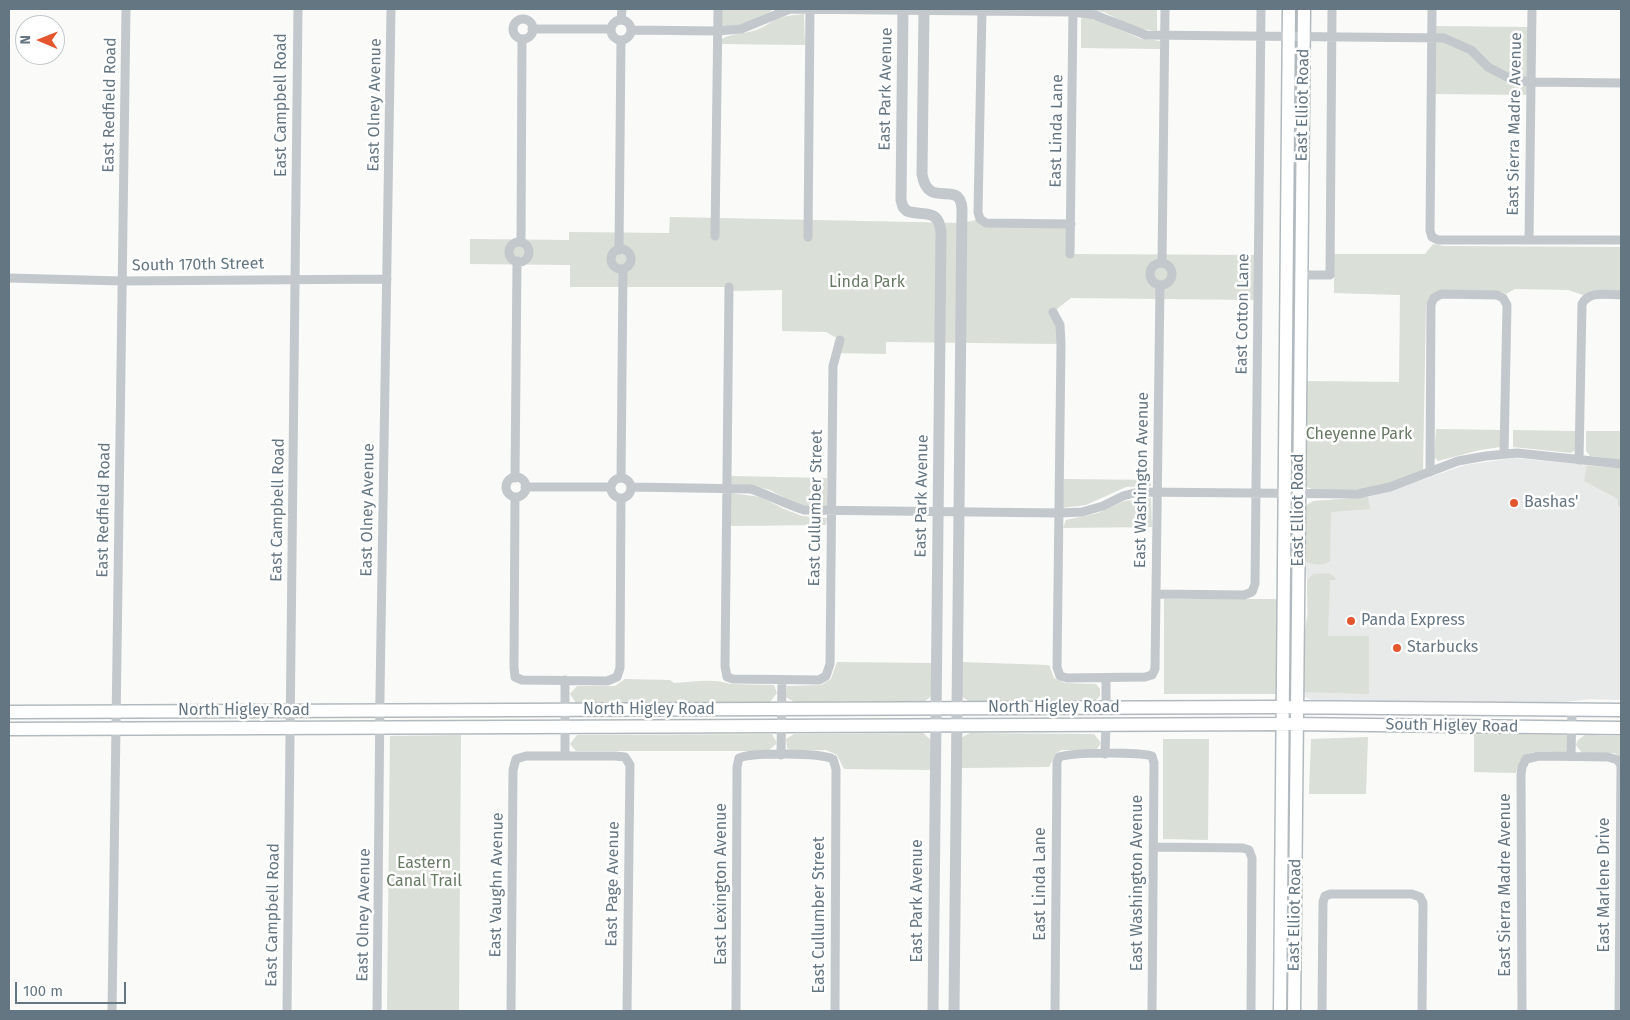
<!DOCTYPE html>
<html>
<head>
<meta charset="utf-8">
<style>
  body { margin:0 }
  #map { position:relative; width:1630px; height:1020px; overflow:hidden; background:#fafaf8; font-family:"Fira Sans",sans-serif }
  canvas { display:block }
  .frame { position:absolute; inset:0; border:10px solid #657683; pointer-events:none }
  .north { position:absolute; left:15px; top:15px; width:50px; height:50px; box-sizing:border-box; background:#fff; border:1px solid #c1c8cd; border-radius:50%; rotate:271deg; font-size:14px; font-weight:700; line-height:20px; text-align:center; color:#657683 }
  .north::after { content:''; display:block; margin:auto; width:18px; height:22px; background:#e4572e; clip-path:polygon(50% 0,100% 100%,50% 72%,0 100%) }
  .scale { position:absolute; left:15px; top:982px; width:111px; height:22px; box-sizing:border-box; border:2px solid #657683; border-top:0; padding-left:6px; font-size:15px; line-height:18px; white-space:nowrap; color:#657683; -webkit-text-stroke:4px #fff; paint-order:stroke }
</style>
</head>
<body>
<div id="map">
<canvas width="1630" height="1020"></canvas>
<div class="frame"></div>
<div class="north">N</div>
<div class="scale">100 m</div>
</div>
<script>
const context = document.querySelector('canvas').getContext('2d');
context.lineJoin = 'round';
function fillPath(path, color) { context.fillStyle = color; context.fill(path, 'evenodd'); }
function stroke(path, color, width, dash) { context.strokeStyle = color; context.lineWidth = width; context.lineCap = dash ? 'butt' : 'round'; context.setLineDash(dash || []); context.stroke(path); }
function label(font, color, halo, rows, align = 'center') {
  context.font = font + ' "Fira Sans",sans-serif'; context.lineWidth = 5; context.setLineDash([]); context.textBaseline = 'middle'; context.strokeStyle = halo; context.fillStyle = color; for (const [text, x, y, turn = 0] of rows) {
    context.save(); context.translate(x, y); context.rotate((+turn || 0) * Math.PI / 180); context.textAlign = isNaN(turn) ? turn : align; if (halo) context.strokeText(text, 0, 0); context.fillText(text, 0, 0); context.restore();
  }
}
fillPath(new Path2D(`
  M1514 458 1621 468V700L1589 699 1558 703 1314 701 1304 697 1302 693V654L1307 615V581L1304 556V507L1306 505 1312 501 1368 497 1388 492 1465 465Z`), '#e8e9e9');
fillPath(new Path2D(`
  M722 9H775C771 10 769 13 765 15 751 23 737 27 721 26Z
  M1078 9H1157V31L1141 29 1129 25 1104 12Z
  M804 14 805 45 722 44V39C731 33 746 34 756 30 762 28 768 24 773 21 783 16 793 15 804 14Z
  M1083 18 1098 20 1139 38 1160 41V49L1081 48V19Z
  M1434 26 1529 27 1528 95 1434 94Z
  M670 217 962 223 980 219 1071 224V254L1259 255V300L1071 298 1053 312 1061 344 886 342V354L836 353 840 340 826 332 782 331V290L729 291 728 287H570V265L470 264V239L569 240V232L669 233Z
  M1433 244 1444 246 1621 247V292H1591L1583 295 1568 290 1515 289 1506 294 1502 292 1440 290C1431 294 1428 297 1426 307L1423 470 1385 485 1365 489 1316 491 1305 486 1306 381 1399 382 1400 295 1334 293V254H1425Z
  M1436 429 1500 430 1501 447 1480 450 1438 461 1434 457Z
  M1513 430 1576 431 1577 449 1571 453 1513 447Z
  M1586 431H1621V460L1590 456 1586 451Z
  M1587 466 1621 468V507L1618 506V499L1584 481Z
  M731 476 827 478V508H813L796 504 770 490 754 486 731 484Z
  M1064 479 1151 480V486L1126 487 1086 505 1062 508Z
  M731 493 761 497 784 509 802 516 827 518 826 525 731 526Z
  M1368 497 1370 509 1331 512 1330 561C1323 566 1314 565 1306 562L1304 556V507L1314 501Z
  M1151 498 1152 527 1063 528 1066 520 1098 513 1124 501Z
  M1329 573 1336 578 1335 580H1330L1328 636H1369V694L1303 692 1304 636 1308 614 1307 581 1313 574Z
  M1164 599H1278L1277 694H1164Z
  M837 662 933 663V695L925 701 794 702 786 697 787 686 821 685 831 679Z
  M961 662 1049 665 1054 678 1065 683 1096 684 1100 689V696L1094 702 968 701 960 695Z
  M625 679 670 680 674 683C691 682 714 678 730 684L774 685 777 693 770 702 576 703 570 694 577 686H615Z
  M923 733 932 741V770L844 769 837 755 826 750 791 751 787 748 786 739 794 734Z
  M970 733 1094 734 1101 743 1096 750H1062L1056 753 1049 767 962 768 961 738Z
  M1474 733 1568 735V753C1545 752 1522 744 1516 773L1474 772Z
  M772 734 777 743 768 751H576L570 744 577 735Z
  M461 735 459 1011H387L390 736Z
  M1585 735 1621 736V757L1614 753H1582L1576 745 1578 740Z
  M1368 737 1366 794H1309L1311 739Z
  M1163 739H1209L1208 840 1163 839Z`), '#dadfd7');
const secondary = new Path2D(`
  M9 712 1273 707 1621 710
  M9 729 1290 724 1621 728
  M1280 1011 1289 9
  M1294 1011 1304 9`);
stroke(secondary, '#b3babf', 15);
stroke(new Path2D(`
  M982 9 978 212 980 219 986 223 1071 224
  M1432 9 1430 231 1432 237 1438 240H1621
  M513 29a10 10 0 1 1 20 0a10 10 0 1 1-20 0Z
  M621 20 622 9
  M611 30a10 10 0 1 1 20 0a10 10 0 1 1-20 0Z
  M532 29H611
  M631 30 717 31 741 29 790 9 1073 12 1095 15 1146 35 1444 38 1471 50 1488 67 1511 79 1531 82 1621 83
  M715 236 718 9
  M808 237 810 9
  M1529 240 1532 9
  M521 242 522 39
  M509 252a10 10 0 1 1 20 0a10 10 0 1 1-20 0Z
  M611 259a10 10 0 1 1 20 0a10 10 0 1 1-20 0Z
  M619 250 621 40
  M1070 254 1073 9
  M1150 274a11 11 0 1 1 22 0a11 11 0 1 1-22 0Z
  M1162 263 1165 9
  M1301 275H1330L1332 9
  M9 278 122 281 387 279
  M729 287 725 666 727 677 733 679 819 680 826 676 830 664 833 366 840 340
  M1053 312 1060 325 1061 344 1057 667 1060 676 1067 678 1145 677 1152 675 1155 669 1160 285
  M1579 460 1582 304C1589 290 1607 295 1621 295
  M1430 472 1431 304 1434 298 1441 294 1497 295 1503 298 1507 305 1504 453
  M506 487a10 10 0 1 1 20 0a10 10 0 1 1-20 0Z
  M515 478 517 261
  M621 478 623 269
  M611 488a10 10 0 1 1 20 0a10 10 0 1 1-20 0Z
  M525 487H611
  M631 487 751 489C769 495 785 504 804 510L1059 513 1082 512 1103 506 1123 496 1138 492 1358 494 1390 487 1458 461 1486 456 1517 453 1621 464
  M515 497 514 667 515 677 522 680 607 681 617 677 620 668 621 498
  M1156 594 1244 595 1252 592 1255 584 1261 9
  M565 680V756
  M1106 708V678
  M1105 754 1106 725
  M781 755 782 680
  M1571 756 1572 710
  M1153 847 1243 848 1249 850 1252 858 1251 1011
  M112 1011 126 9
  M287 1011 298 9
  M377 1011 380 694 391 9
  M511 1011 513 770 516 759 526 756H615L625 757 630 765 627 1011
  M736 1011 737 767 739 758C752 752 820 753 833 759L836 769 835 1011
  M1055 1011 1057 762 1059 757C1074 752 1136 752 1152 756L1154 763 1152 1011
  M1322 1011 1323 902 1325 896 1330 894H1412L1420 897 1423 903 1422 1011
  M1522 1011 1521 775 1522 767 1526 759 1539 756 1608 757 1618 760 1621 766 1619 1011`), '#c3c8cc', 9);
stroke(new Path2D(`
  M903 9 901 200 903 207 907 211C924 217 939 207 941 233L933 1011
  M924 9 922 174C928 211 959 178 962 208L954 1011`), '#c3c8cc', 11);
stroke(secondary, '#fff', 12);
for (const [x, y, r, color] of [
  [1514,503,5,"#e4572e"],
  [1351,621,5,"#e4572e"],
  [1397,648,5,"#e4572e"]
]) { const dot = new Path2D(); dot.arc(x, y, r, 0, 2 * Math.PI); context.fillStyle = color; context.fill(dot); stroke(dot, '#fff', 2); }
label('16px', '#657683', '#fff', [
  ["East Park Avenue",886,89,-89],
  ["East Redfield Road",110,105,-89],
  ["East Campbell Road",282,105,-90],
  ["East Olney Avenue",375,105,-89],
  ["East Elliot Road",1303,105,-89],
  ["East Sierra Madre Avenue",1515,124,-89],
  ["East Linda Lane",1057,131,-89],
  ["South 170th Street",198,265,-1],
  ["East Cotton Lane",1243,314,-89],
  ["East Washington Avenue",1142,480,-89],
  ["East Park Avenue",922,496,-89],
  ["East Cullumber Street",816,508,-89],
  ["East Redfield Road",104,510,-89],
  ["East Campbell Road",278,510,-89],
  ["East Olney Avenue",368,510,-89],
  ["East Elliot Road",1299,510,-90],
  ["North Higley Road",1054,708],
  ["North Higley Road",649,710],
  ["North Higley Road",244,711],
  ["South Higley Road",1452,726,1],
  ["East Washington Avenue",1138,883,-90],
  ["East Page Avenue",613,884,-89],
  ["East Lexington Avenue",722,884,-90],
  ["East Linda Lane",1041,884,-90],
  ["East Vaughn Avenue",497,885,-89],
  ["East Sierra Madre Avenue",1506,885,-90],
  ["East Marlene Drive",1605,885,-90],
  ["East Park Avenue",918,901,-90],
  ["East Campbell Road",273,915,-89],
  ["East Olney Avenue",364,915,-89],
  ["East Cullumber Street",820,915,-90],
  ["East Elliot Road",1295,915,-89]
]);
label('16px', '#687a64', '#fff', [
  ["Linda Park",867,283],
  ["Cheyenne Park",1359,435],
  ["Eastern",424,864],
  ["Canal Trail",424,882]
]);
label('16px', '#657683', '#fff', [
  ["Bashas'",1524,503],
  ["Panda Express",1361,621],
  ["Starbucks",1407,648]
], 'left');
</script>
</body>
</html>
